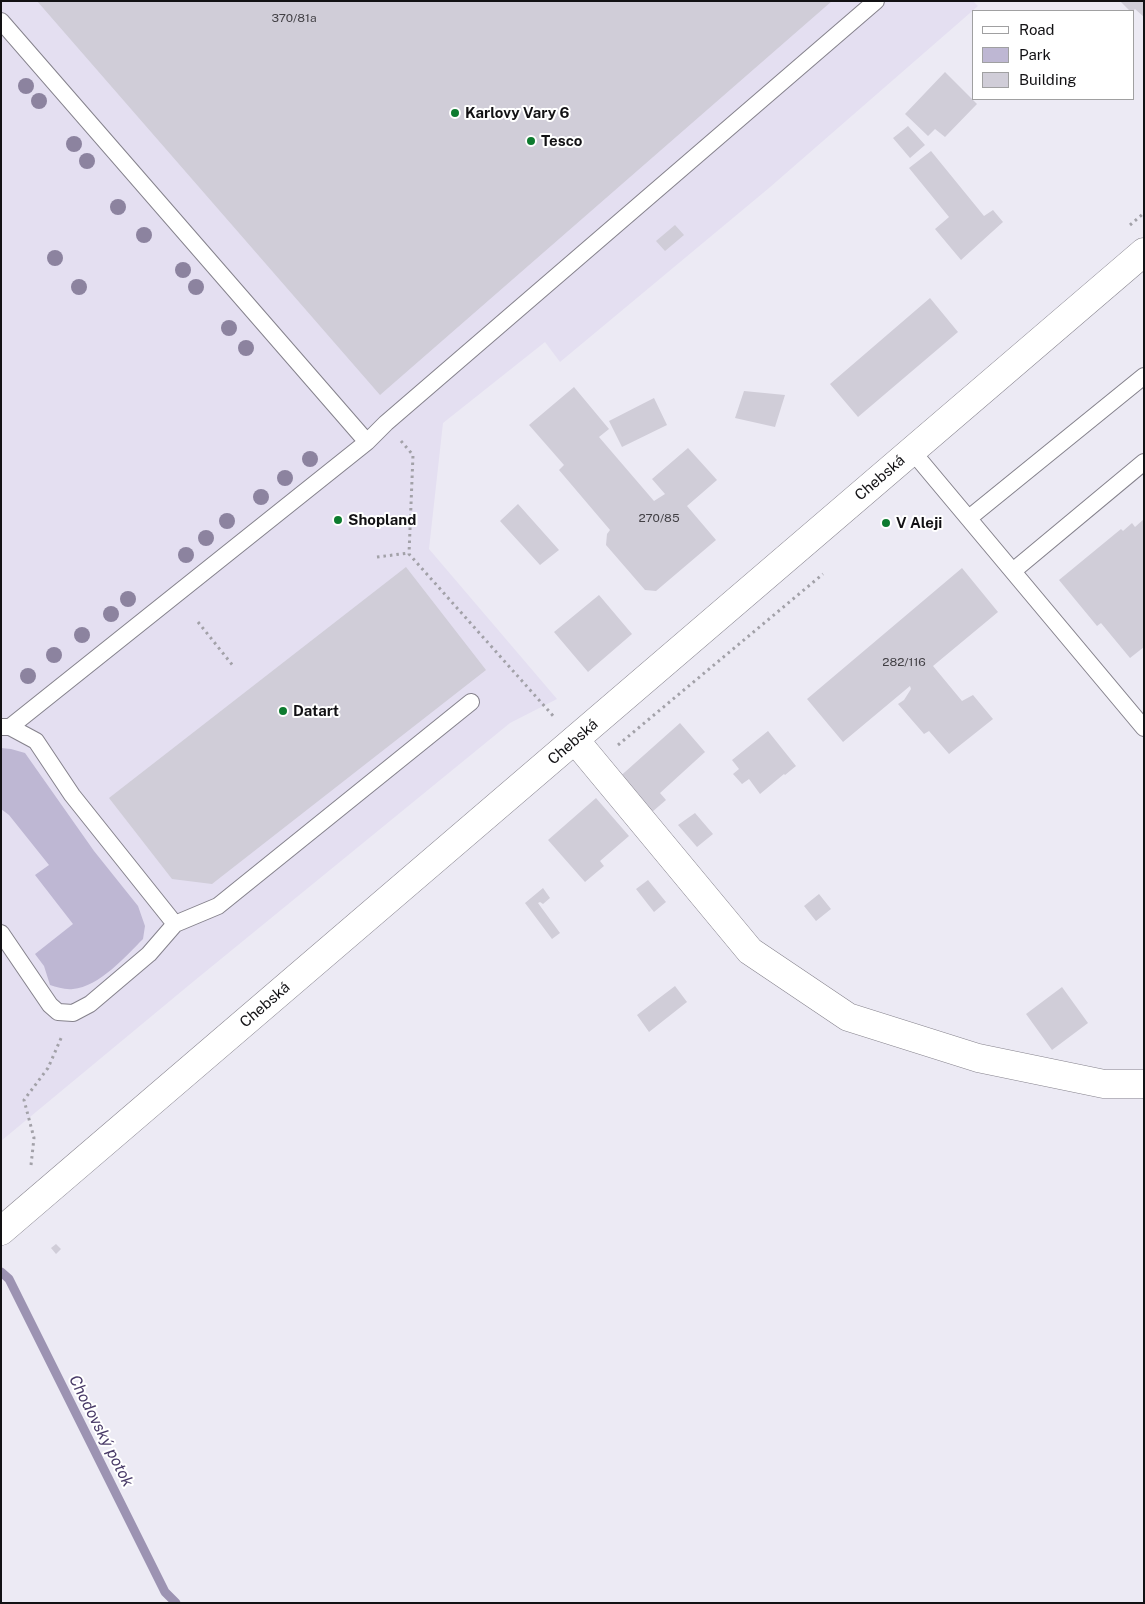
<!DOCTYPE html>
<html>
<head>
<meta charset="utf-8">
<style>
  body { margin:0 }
  #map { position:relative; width:1145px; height:1604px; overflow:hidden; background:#eceaf4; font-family:"Public Sans",sans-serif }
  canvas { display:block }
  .frame { position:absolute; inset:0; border:2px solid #121114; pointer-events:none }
  .legend { position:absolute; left:972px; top:10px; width:162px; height:90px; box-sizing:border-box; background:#fff; border:1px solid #a0a0a1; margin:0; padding:6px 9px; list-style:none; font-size:15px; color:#121114 }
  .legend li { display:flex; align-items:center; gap:10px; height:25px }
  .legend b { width:25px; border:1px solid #a0a0a1 }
</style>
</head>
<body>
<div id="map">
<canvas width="1145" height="1604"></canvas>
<div class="frame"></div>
<ul class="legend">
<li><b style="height:6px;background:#fff"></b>Road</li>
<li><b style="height:14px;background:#beb7d3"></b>Park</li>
<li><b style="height:14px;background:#d0cdd8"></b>Building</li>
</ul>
</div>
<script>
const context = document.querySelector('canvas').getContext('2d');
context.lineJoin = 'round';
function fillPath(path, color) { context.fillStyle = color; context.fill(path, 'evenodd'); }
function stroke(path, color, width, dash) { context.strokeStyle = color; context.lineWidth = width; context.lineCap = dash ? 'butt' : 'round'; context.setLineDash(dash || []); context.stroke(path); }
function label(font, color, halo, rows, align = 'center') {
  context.font = font + ' "Public Sans",sans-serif'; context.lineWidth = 4; context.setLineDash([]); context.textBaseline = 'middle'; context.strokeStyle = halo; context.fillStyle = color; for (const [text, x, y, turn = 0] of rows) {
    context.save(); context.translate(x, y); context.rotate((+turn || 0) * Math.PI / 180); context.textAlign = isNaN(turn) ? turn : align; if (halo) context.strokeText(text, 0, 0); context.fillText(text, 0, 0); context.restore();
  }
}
fillPath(new Path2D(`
  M1 1H973L978 6 769 188 560 362 545 342 443 423 429 549 557 699 510 723 194 981 1 1141Z`), '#e4dff1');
fillPath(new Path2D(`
  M1 748 11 749 25 753 94 851 138 906 145 926 143 939C126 956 99 987 73 989 65 990 57 987 50 985L44 966 35 954 73 924 35 875 49 865 9 815 1 809Z`), '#beb7d3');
stroke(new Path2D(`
  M1 1272 9 1279 165 1592 176 1603`), '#9c93b2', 9);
fillPath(new Path2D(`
  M37 1H832L380 395Z
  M1120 1H1144V17L1135 9 1133 11H1130Z
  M945 72 977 104 945 137 935 129 928 136 905 114Z
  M908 126 925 145 910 158 893 138Z
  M931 151 984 216 993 210 1003 222 961 260 935 229 949 217 909 168Z
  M675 225 684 235 665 251 656 241Z
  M930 298 958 332 858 417 830 384Z
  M574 387 609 429 599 437 654 501 665 494 652 479 688 448 717 480 687 506 716 540 656 591 645 590 606 545 607 534 610 530 559 470 564 465 529 425Z
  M744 391 785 395 775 427 735 418Z
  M654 398 667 425 622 447 609 421Z
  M518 504 559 550 540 565 500 521Z
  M1144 519V647L1130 658 1101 623 1097 626 1059 580 1121 529 1123 531 1132 523 1135 527Z
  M406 567 486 670 212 884 172 879 109 798Z
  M962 568 998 612 933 666 962 701 973 695 993 719 949 754 929 731 924 734 898 704 904 700 911 689 910 686 843 742 807 699Z
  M599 595 632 634 588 672 554 632Z
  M680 723 705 752 660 793 666 800 652 812 616 780Z
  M768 731 796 766 785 775 784 774 760 794 749 779 742 784 733 774 739 769 732 760Z
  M596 798 629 836 600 861 604 866 585 882 548 840Z
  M695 813 713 834 697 847 678 825Z
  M648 880 666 902 654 912 636 889Z
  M543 888 550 898 543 904 540 902 538 903 560 933 552 939 525 903Z
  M819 894 831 909 816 921 804 906Z
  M675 986 687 1002 649 1032 637 1015Z
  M1062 987 1088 1023 1052 1050 1026 1014Z
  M56 1244 61 1249 56 1254 51 1248Z`), '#d0cdd8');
const lane = new Path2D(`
  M1 21 367 442
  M912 451 1144 728
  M969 518 1144 376
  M1013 571 1144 462
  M1 727H10L367 442 386 423 876 1
  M10 727 36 741 72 795 175 924 218 906 471 702
  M1 933 50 1005 58 1012 73 1013 90 1004 149 954 175 924`);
const street = new Path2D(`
  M575 740 750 951 848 1017 978 1058 1104 1084H1144`);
const secondary = new Path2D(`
  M1 1231 1144 252`);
stroke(lane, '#85828c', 18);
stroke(street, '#85828c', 29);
stroke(secondary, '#85828c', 29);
stroke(new Path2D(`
  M1130 225 1144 213
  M401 441 413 455 409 554 555 718
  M377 557 409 553
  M198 622 234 667
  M618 745 823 574
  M31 1165 34 1138 24 1100 48 1068 62 1036`), '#a2a1a8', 3, [2.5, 4]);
stroke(lane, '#fff', 16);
stroke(street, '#fff', 28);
stroke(secondary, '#fff', 28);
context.fillStyle = '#8c839f';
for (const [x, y] of [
  [26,86],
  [39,101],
  [74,144],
  [87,161],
  [118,207],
  [144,235],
  [55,258],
  [183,270],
  [79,287],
  [196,287],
  [229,328],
  [246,348],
  [310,459],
  [285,478],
  [261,497],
  [227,521],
  [206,538],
  [186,555],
  [128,599],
  [111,614],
  [82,635],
  [54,655],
  [28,676]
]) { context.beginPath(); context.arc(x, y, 8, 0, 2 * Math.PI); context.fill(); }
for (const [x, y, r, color] of [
  [455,113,5,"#0d7b2f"],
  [531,141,5,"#0d7b2f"],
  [338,520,5,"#0d7b2f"],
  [886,523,5,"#0d7b2f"],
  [283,711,5,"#0d7b2f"]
]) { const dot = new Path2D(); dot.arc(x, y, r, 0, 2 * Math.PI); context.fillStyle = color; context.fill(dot); stroke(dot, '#fff', 2); }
label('12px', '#424045', null, [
  ["370/81a",294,18],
  ["270/85",659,518],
  ["282/116",904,662]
]);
label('bold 15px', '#121114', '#fff', [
  ["Karlovy Vary 6",465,113],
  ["Tesco",541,141],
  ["Shopland",348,520],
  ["V Aleji",896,523],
  ["Datart",293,711]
], 'left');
label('15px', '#121114', '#fff', [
  ["Chebská",880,478,-41],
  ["Chebská",573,742,-41],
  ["Chebská",265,1005,-41]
]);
label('italic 16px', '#493b68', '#fff', [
  ["Chodovský potok",101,1431,63]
]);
</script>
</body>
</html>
